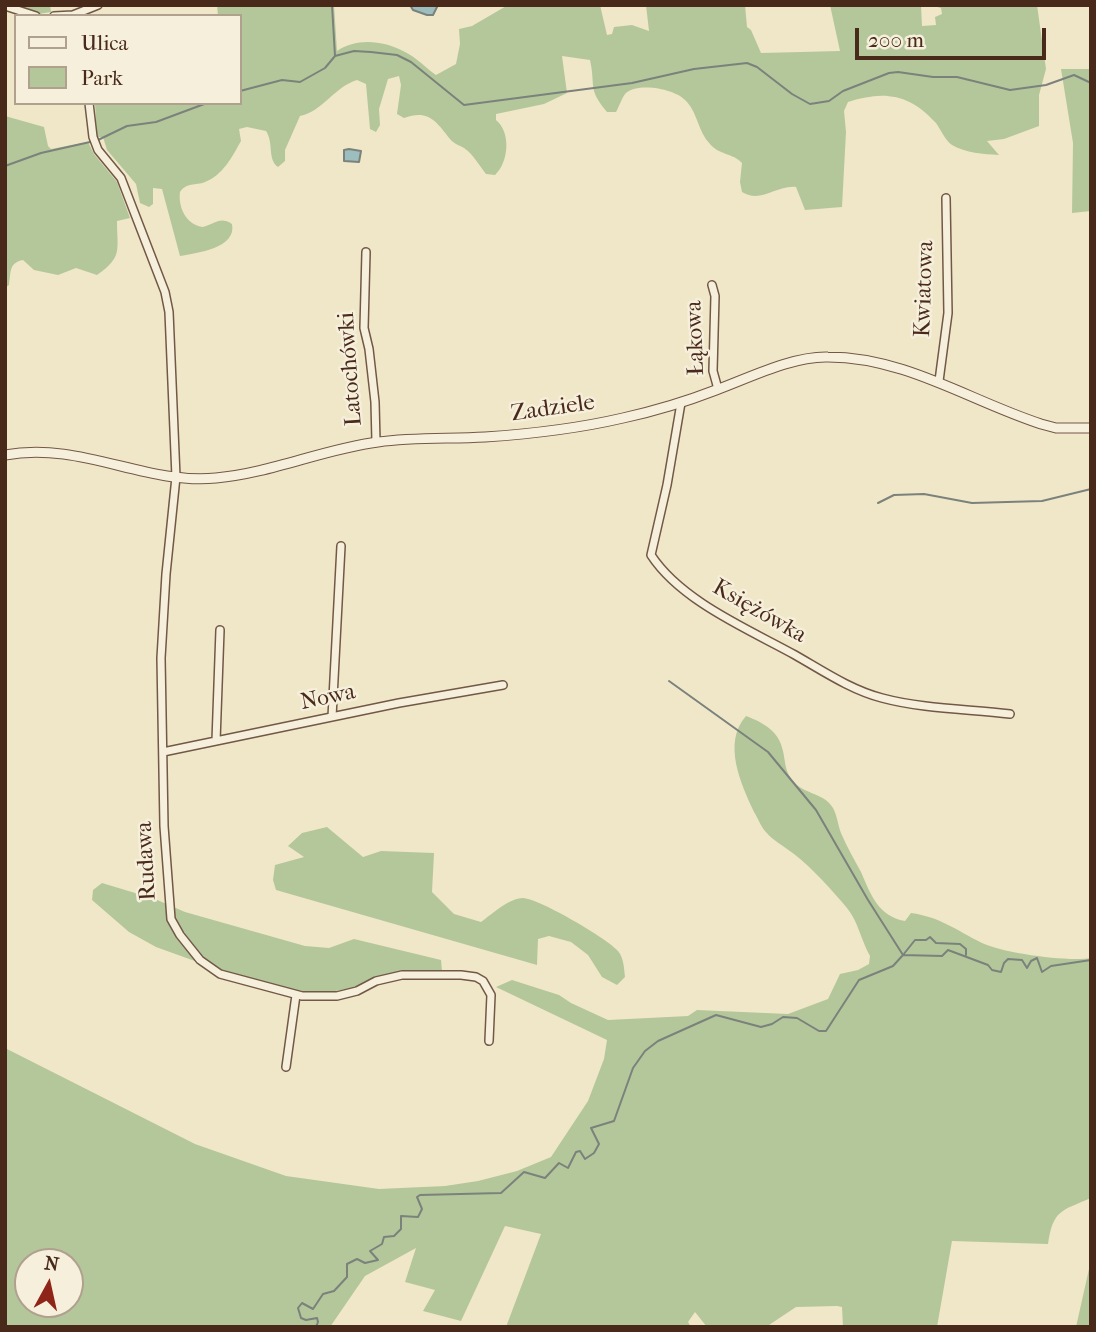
<!DOCTYPE html>
<html>
<head>
<meta charset="utf-8">
<style>
  body { margin:0 }
  #map { position:relative; width:1096px; height:1332px; overflow:hidden; background:#f0e7c8; font-family:"IM FELL French Canon",serif }
  canvas { display:block }
  .frame { position:absolute; inset:0; border:7px solid #48291a; pointer-events:none }
  .legend { position:absolute; left:14px; top:14px; width:228px; height:91px; box-sizing:border-box; background:#f5efdb; border:2px solid #b0a08e; margin:0; padding:9px 12px; list-style:none; font-size:21px; color:#48291a }
  .legend li { display:flex; align-items:center; gap:14px; height:35px }
  .legend b { width:35px; border:2px solid #b0a08e }
  .north { position:absolute; left:14px; top:1248px; width:70px; height:70px; box-sizing:border-box; background:#f5efdb; border:2px solid #b0a08e; border-radius:50%; rotate:8deg; font-size:19px; font-weight:700; line-height:28px; text-align:center; color:#48291a }
  .north::after { content:''; display:block; margin:auto; width:24px; height:32px; background:#8f2418; clip-path:polygon(50% 0,100% 100%,50% 72%,0 100%) }
  .scale { position:absolute; left:855px; top:28px; width:191px; height:32px; box-sizing:border-box; border:4px solid #48291a; border-top:0; padding-left:9px; font-size:21px; line-height:24px; white-space:nowrap; color:#48291a; -webkit-text-stroke:5px #f5efdb; paint-order:stroke }
</style>
</head>
<body>
<div id="map">
<canvas width="1096" height="1332"></canvas>
<div class="frame"></div>
<ul class="legend">
<li><b style="height:9px;background:#f5efdb"></b>Ulica</li>
<li><b style="height:19px;background:#b4c79a"></b>Park</li>
</ul>
<div class="north">N</div>
<div class="scale">200 m</div>
</div>
<script>
const context = document.querySelector('canvas').getContext('2d');
context.lineJoin = 'round';
function fillPath(path, color) { context.fillStyle = color; context.fill(path, 'evenodd'); }
function stroke(path, color, width, dash) { context.strokeStyle = color; context.lineWidth = width; context.lineCap = dash ? 'butt' : 'round'; context.setLineDash(dash || []); context.stroke(path); }
function label(font, color, halo, rows, align = 'center') {
  context.font = font + ' "IM FELL French Canon",serif'; context.lineWidth = 5; context.setLineDash([]); context.textBaseline = 'middle'; context.strokeStyle = halo; context.fillStyle = color; for (const [text, x, y, turn = 0] of rows) {
    context.save(); context.translate(x, y); context.rotate((+turn || 0) * Math.PI / 180); context.textAlign = isNaN(turn) ? turn : align; if (halo) context.strokeText(text, 0, 0); context.fillText(text, 0, 0); context.restore();
  }
}
fillPath(new Path2D(`
  M12 5H50L51 12 38 14Z
  M217 5H334L337 51C356 38 383 40 405 52 416 57 426 68 436 75L456 64 460 44 459 29 472 26 508 5H600L607 35 612 34 614 27 632 25 649 31 646 5H745L747 27 751 30 761 53 840 51 830 5H921L922 26 936 25 935 17 942 14 941 8 930 5H1037L1046 69 1039 95V126L1004 139 987 141 999 155C983 154 966 153 952 145 945 140 941 130 936 123 910 94 884 90 848 102L844 111 846 132 842 207 805 210 796 187C776 185 761 204 742 192L740 182 742 163C733 153 719 155 710 144 698 132 698 114 687 102 677 89 639 82 626 93 622 97 619 107 616 112H607C587 88 596 87 590 60L562 56 567 93 544 104 496 114V120C511 132 509 162 495 175L486 174C479 165 473 154 464 148 459 145 454 144 450 139 436 121 428 109 404 118L397 114 401 85 399 76 388 79 379 109 380 125 376 132 370 129 366 84 357 80C334 87 322 112 300 116L285 150V161L278 167C267 159 274 143 266 131L247 127 239 129 241 141C232 157 223 175 205 182 195 186 187 182 180 192 178 207 186 225 203 227 215 224 220 216 232 224 237 248 197 253 180 256L162 189 153 188V204L149 207 140 203 136 184 107 150 103 137H97L95 103H240V16H218Z
  M1061 69H1091V211L1072 213 1073 143Z
  M5 116 44 127 48 146 51 149 88 142 94 154 117 182 130 218 117 221C117 250 123 257 97 275L76 268 58 275 34 270 23 260C9 263 11 271 9 285L5 288Z
  M746 716C764 723 779 731 783 751 785 760 785 769 790 777 800 795 823 791 833 808 837 815 838 825 841 833 847 847 854 859 861 872 871 895 878 916 905 921L911 913C940 917 956 930 982 943 1003 953 1067 962 1091 958V1198C1061 1211 1053 1210 1048 1244L952 1241 937 1327H843L842 1307 837 1306 796 1307 766 1327H707L695 1312 688 1322 691 1327H506L541 1234 505 1226 461 1321 423 1311 435 1290 405 1282 416 1248 365 1276 330 1327H5V1048L195 1144 286 1176 379 1189 445 1186 478 1181 517 1171 551 1157 588 1101 604 1059 607 1040 496 987 512 980 559 995 571 1003 608 1020 688 1016 697 1010 788 1014 828 999 840 974 858 970 869 964 870 956C861 940 858 921 847 908 831 889 813 869 794 854 784 846 773 841 765 831 760 825 758 818 754 812 741 784 722 743 746 716ZM28 1262H70V1304H28Z
  M327 827 363 857 381 851 434 853 432 892 454 914 481 922C492 914 509 898 523 898 540 899 608 939 618 951 624 958 624 969 625 977L617 985 602 977 588 955 571 942 549 936 538 939 537 965 276 890 273 880 275 865 304 857 288 846 302 833Z
  M102 883 155 899 185 912 305 946 329 948 354 939 441 960 442 971 386 976 351 988 325 993 290 990 228 973 156 947 129 932 92 900 93 890Z
  M1091 1260V1327H1076Z`), '#b4c79a');
const water = new Path2D(`
  M410 5H438L433 15H427L413 10Z
  M349 149 361 151 359 162 344 161V150Z`);
fillPath(water, '#9dbebe');
stroke(water, '#7b827c', 2);
stroke(new Path2D(`
  M332 5 335 56
  M240 91 282 80 300 82 325 68 335 56 354 51 371 52 397 55 411 62 464 105 632 83 694 69 747 63 757 67 792 94 810 104 829 101 843 91 889 73 898 72 933 77H957L1010 90 1046 85 1074 75 1091 83
  M98 140 127 126 156 122 207 103
  M5 166 41 153 90 142
  M878 503 894 495 924 494 972 503 1042 501 1091 489
  M669 681 768 752 816 810 868 900 903 955 915 940H926L930 937 936 943 960 944 966 949V955
  M316 1327 318 1322 317 1318 306 1320 301 1318 298 1308 302 1303 313 1309 323 1294 334 1291 347 1277V1264L357 1259 365 1263 378 1260 370 1251 382 1244 384 1237 394 1236 401 1229V1216L418 1217 422 1209 417 1197 420 1195 501 1193 524 1172 545 1178 559 1163 568 1168 576 1152 580 1151 585 1159 594 1153 599 1144 591 1128 614 1121 633 1068 645 1051 658 1041 716 1015 761 1027 772 1024 783 1017 797 1018 819 1031H826L859 980 893 966 903 955 942 956 948 950 988 965 992 970 1001 972 1004 963 1008 959 1022 960 1027 968 1031 961 1037 958 1042 972 1051 966 1091 960`), '#7b827c', 2);
const minor = new Path2D(`
  M5 6 36 16
  M54 16 73 15 98 5
  M89 103 93 137 98 150 121 178 165 292 169 312 176 477 166 574 161 658 164 826 171 919 180 935 200 960 220 974 302 996H337L357 991 376 981 402 975H461L476 977 483 981 491 995 489 1041
  M366 252 364 328 369 349 375 402 376 442
  M712 285 715 296 713 371 718 389
  M939 381 948 313 946 198
  M681 403 667 485 651 555C681 601 748 629 795 655 823 671 851 690 882 698 923 709 968 709 1010 714
  M332 717 341 546
  M216 741 220 630
  M163 752 399 703 503 685
  M286 1067 296 995`);
const tertiary = new Path2D(`
  M5 455C81 441 144 485 216 478 272 473 323 449 378 442 414 437 450 439 485 437 530 434 580 428 623 418 655 411 685 402 716 390 749 378 792 356 828 357 905 357 970 401 1041 424L1056 428H1091`);
stroke(minor, '#725846', 10);
stroke(tertiary, '#725846', 11);
stroke(minor, '#f5efdb', 7);
stroke(tertiary, '#f5efdb', 9);
label('23px', '#48291a', '#f5efdb', [
  ["Kwiatowa",925,289,-88],
  ["Łąkowa",696,338,-92],
  ["Latochówki",351,369,-94],
  ["Zadziele",553,409,-8],
  ["Księżówka",759,612,30],
  ["Nowa",328,698,-12],
  ["Rudawa",147,861,-93]
]);
</script>
</body>
</html>
